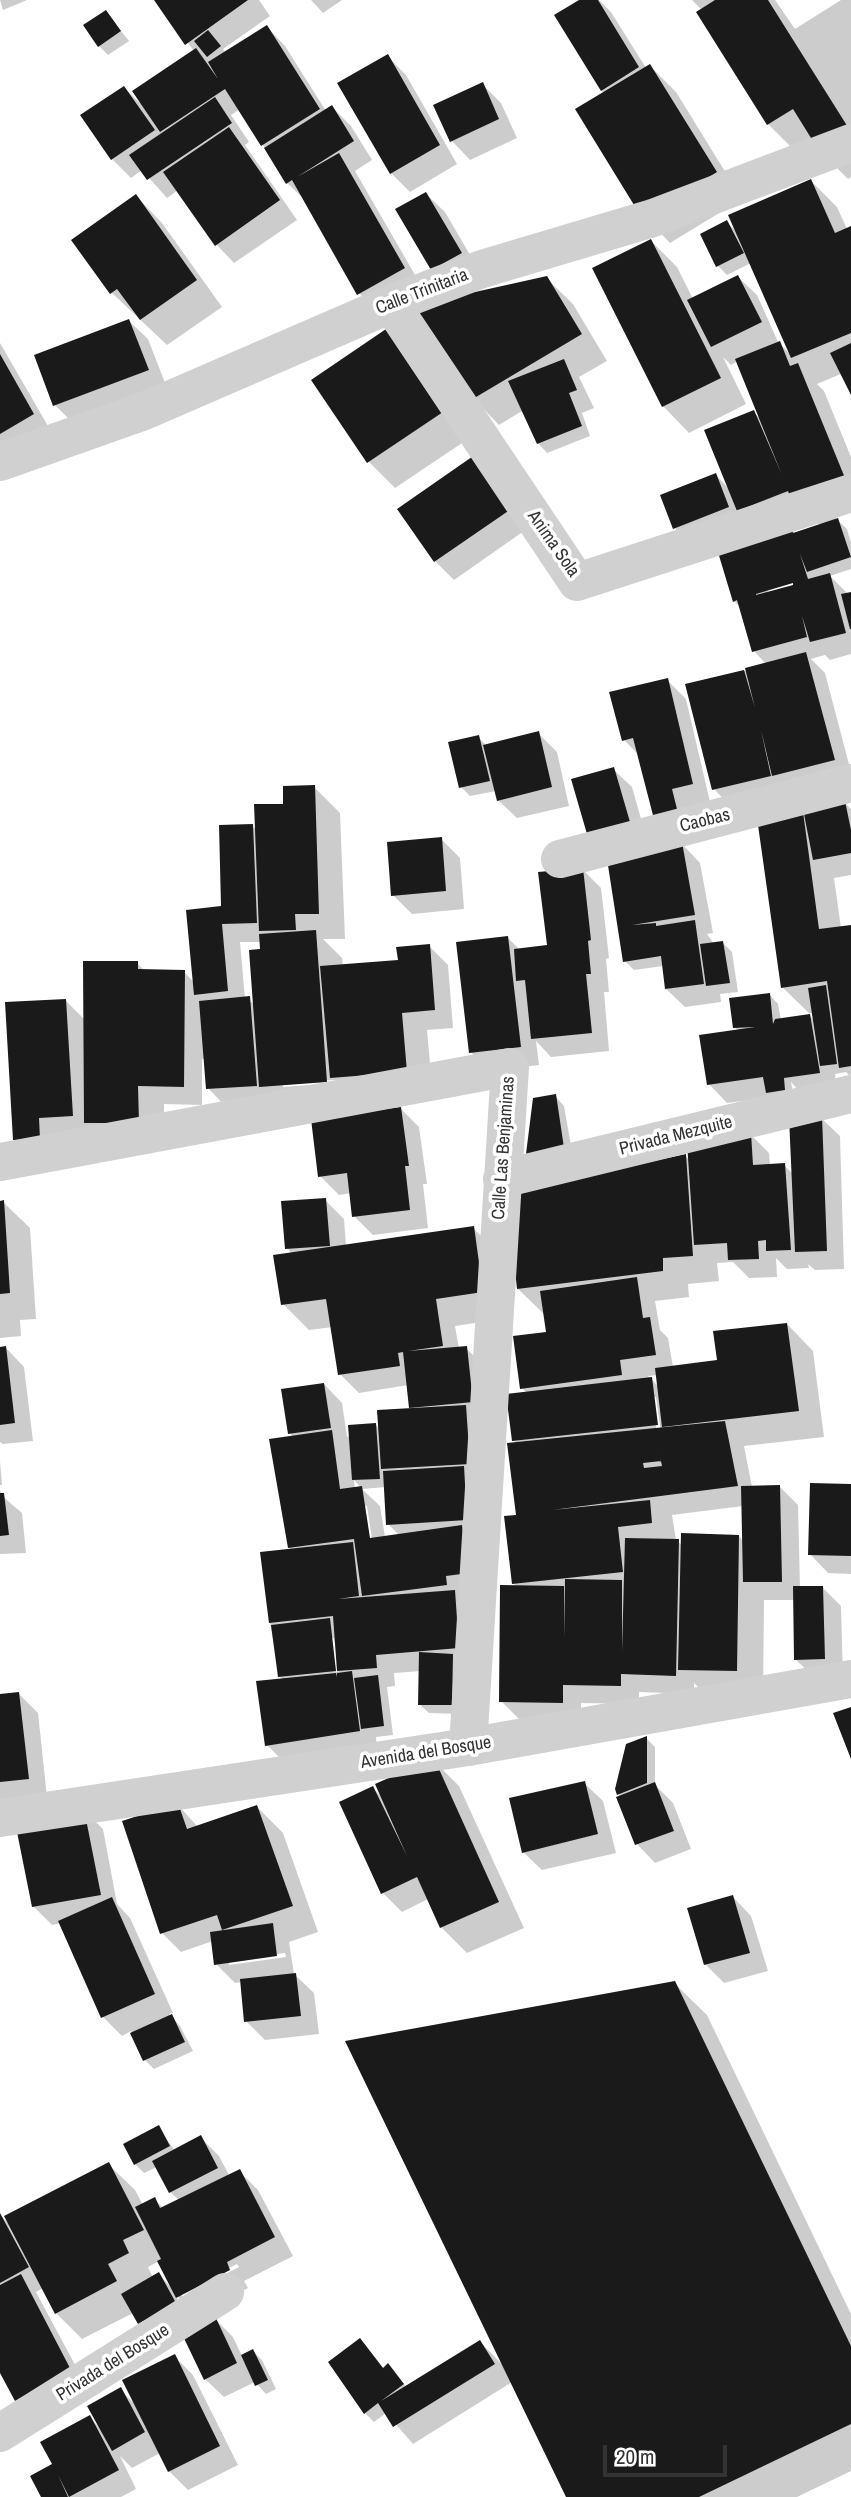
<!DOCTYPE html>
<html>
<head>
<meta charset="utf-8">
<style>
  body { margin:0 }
  #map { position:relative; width:851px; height:2497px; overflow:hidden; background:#fff; font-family:"Archivo Narrow",sans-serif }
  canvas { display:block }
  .scale { position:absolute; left:603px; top:2445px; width:124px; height:32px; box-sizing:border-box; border:4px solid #333; border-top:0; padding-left:9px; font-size:21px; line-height:24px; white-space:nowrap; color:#333; -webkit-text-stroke:5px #fff; paint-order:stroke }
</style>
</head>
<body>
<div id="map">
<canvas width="851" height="2497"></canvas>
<div class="scale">20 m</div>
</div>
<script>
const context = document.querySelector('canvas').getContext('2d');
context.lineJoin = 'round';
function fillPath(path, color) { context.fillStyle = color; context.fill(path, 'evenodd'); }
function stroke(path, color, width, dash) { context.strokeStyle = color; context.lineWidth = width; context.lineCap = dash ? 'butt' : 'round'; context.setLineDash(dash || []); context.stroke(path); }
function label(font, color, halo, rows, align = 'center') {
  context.font = font + ' "Archivo Narrow",sans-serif'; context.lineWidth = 7; context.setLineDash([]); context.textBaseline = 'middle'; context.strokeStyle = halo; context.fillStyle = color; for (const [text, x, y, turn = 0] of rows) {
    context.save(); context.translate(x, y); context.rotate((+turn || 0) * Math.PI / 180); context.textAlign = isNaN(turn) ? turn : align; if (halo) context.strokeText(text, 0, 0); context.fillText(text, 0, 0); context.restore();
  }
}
fillPath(new Path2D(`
  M0 0H27L3 10Z
  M156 0H259L270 16 223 49 226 53 267 27 285 46 326 111 332 107 351 126 372 160 355 171 422 287 377 312 359 293 306 201 287 183 240 109 231 115 249 142 245 145 297 220 234 263 216 244 178 190 167 198 142 170 131 178 112 159 124 88 140 103 194 51Z
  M311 0H342L323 13Z
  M582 0H599L611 12 646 68 650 66 676 92 742 199 670 243 644 216 602 90Z
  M692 0H775L795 29 841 0H851V177L848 179 822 153 794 150 768 124 702 10Z
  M106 12 129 41 108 55 99 46Z
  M388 57 406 75 457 164 410 192 391 173 340 84Z
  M482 84 501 103 517 138 470 160 452 141 435 106Z
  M811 181 837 207 847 229 851 227V391L843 373 817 384 824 391 851 457V512L835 518 847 529 851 543V569L830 576 848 594 851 593V654L830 660 825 655 811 659 825 673 851 772 732 808 714 789 687 686 767 665 754 651 741 608 734 601 791 529 796 534 821 526 805 510 693 547 675 528 716 475 730 490 754 413 762 420 738 361 731 365 723 357 746 404 689 433 663 406 651 241 677 267 693 299 738 277 757 295 778 342 791 355 751 263 727 275 718 266 727 222 738 233ZM794 581 795 586 768 592 767 589ZM757 728H762L767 755 764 756Z
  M426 194 445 212 480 272 433 269Z
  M136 196 162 223 222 307 167 345 112 293 73 241Z
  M546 278 573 304 607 361 579 377 594 408 582 413 590 436 547 453 538 443 522 411 499 425 473 398Z
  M129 321 148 339 167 388 73 423 55 405Z
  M389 329 471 437 395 488 369 462 314 381Z
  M0 343 52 433 0 468Z
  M479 454 534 524 454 580 435 561Z
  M667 680 686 699 710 802 675 841 640 756 624 740Z
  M538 733 557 752 569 806 517 818 498 800 496 791 470 796 461 787 478 737 487 746Z
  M613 769 632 787 647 840 607 851Z
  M314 787 340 813 345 939H323L342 958 343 966 396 962 429 946 448 965 453 1028 427 1030 433 1097 226 1107 208 1088 205 1059H202V1105L164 1104V1149L15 1139 66 1001 85 1020 137 963 145 971 184 972 194 982 252 826 257 830ZM240 942H261L255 1004 245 999ZM335 1080 336 1083 283 1087V1083Z
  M845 803 851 809V875L834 878 841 928 851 927V1077L846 1072 835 1074 837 1091 804 1096 791 1082 794 1099 772 1097 727 1103 709 1084 739 1031 734 1027 769 994 778 1004 781 1020 810 1016 815 1021 814 1013H809L782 987 802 814 807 819Z
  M441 839 460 858 464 909 412 914 393 895Z
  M682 844 700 863 713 933 707 934 714 944 723 943 732 952 738 992 720 994 721 1002 685 1007 666 989 663 966 634 970 625 961 620 930Z
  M582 869 601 888 609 958 606 959 609 992H604L609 1051 551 1057 536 1041 539 1065 489 1071 471 1052 508 938 520 950 549 947Z
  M555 1096 564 1106 573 1157 537 1162Z
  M401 1109 419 1127 427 1184H423L428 1228 373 1235 354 1216 351 1193 339 1195 320 1176Z
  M821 1118 840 1136 844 1269 815 1270 808 1264 809 1268 787 1269 776 1258 777 1277 749 1278 733 1262 717 1263 719 1281 688 1284 689 1297 655 1301 660 1330 668 1338 673 1367 719 1362 787 1324 813 1351 824 1437 744 1446 752 1487 779 1486 798 1505 800 1588H823L841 1606 843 1677H814L795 1659V1600H764L763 1697 706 1695 694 1683V1694L639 1692V1704L581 1703V1721L520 1720 501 1701 518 1587 514 1584 518 1517 517 1444 513 1440 527 1393 522 1388 548 1333 545 1315 518 1289 685 1156 690 1160 750 1134 769 1153 770 1165H784L793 1174ZM658 1375 659 1387 648 1376ZM652 1397H656L661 1433 657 1434ZM743 1506 744 1542 739 1536 682 1545 676 1540 672 1515Z
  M325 1200 344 1219 346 1246 473 1228 500 1254 509 1318 455 1326 459 1349 466 1348 485 1367 460 1714 429 1713 419 1704 421 1671 394 1673 395 1686 387 1687 393 1735 376 1737 377 1749 285 1763 267 1745 283 1680 279 1676 270 1622 290 1551 271 1440 293 1437 290 1433 324 1384 342 1403 347 1437 376 1425 380 1430 411 1410 408 1385 359 1393 340 1374 333 1327 309 1330 283 1304 292 1254 287 1248ZM354 1480 361 1488 355 1489ZM386 1487 388 1524 399 1535 385 1537 380 1506 362 1489ZM363 1506H367L373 1546 370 1547ZM331 1638H334L339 1671 336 1672Z
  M0 1202H3L30 1228 36 1319 20 1320 21 1336 0 1338Z
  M6 1348 24 1367 33 1441 3 1444 0 1442V1349Z
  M0 1461 2 1485H0Z
  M851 1486V1574L828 1573 810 1554Z
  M0 1489 1 1495 22 1513 26 1553 0 1554Z
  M19 1694 38 1713 47 1797 0 1802V1696Z
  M646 1738 655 1747V1785L673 1803 691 1849 655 1863 637 1844 618 1798Z
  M433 1760 459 1786 524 1928 467 1953 441 1927 428 1899 402 1912 383 1893 373 1788 383 1798Z
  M584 1783 603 1801 616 1853 542 1870 523 1852Z
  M178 1805 198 1827 257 1807 283 1833 318 1932 289 1942 294 1974 314 1993 319 2034 265 2040 246 2021 242 1982 235 1983 216 1964 213 1941 181 1952 162 1933ZM285 1953 286 1957 229 1965V1961Z
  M84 1811 103 1829 117 1904 130 1918 173 2013 169 2014 180 2026 193 2051 154 2069 145 2060 131 2031 122 2036 103 2017 61 1923 52 1925 33 1906Z
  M733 1897 751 1916 768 1971 724 1983 706 1965Z
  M674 1983 707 2015 851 2314V2471L797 2497H568L512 2382 413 2444 386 2413 374 2422 365 2413 360 2340 384 2369 388 2366 407 2388 480 2342 504 2366Z
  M158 2127 175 2151 201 2138 219 2156 230 2177 240 2172 258 2190 293 2256 244 2281 248 2288 196 2315 175 2294 184 2313H133L82 2339 56 2313 43 2288 36 2292 88 2389 0 2369V2215L11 2226 108 2164 135 2190 143 2205 154 2199 163 2208 179 2200 170 2192 157 2167 144 2173 135 2164ZM159 2261 172 2288 159 2275 153 2278 148 2267ZM237 2264 239 2267 182 2297V2293Z
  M214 2318 233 2337 242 2356 253 2351 262 2360 276 2389 266 2394 255 2382 224 2397 205 2379Z
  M174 2356 193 2375 238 2465 188 2490 169 2471 160 2453 132 2468 120 2456 136 2489 121 2497H43L51 2467 90 2418 99 2427 120 2390 135 2404Z`), '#0003');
fillPath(new Path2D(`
  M154 0H248L185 45Z
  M579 0H598L639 67 601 91 554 15Z
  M715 0H768L851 132 821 154 793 109 767 125 696 12Z
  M106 10 121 31 98 47 83 25Z
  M267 25 320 109 261 146 225 89 160 132 132 91 196 48 218 79 208 62Z
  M208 30 221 46 207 57 194 41Z
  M388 54 440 145 390 174 337 83Z
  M650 64 717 172 642 218 575 109Z
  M483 82 499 119 450 142 433 105Z
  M124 86 155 130 111 160 80 115Z
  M215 97 232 123 147 180 129 155Z
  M332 105 354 141 297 177 339 153 405 268 357 295 292 180 286 184 264 148Z
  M229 127 280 200 215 246 163 172Z
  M811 179 835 233 851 226V333L791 358 728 215Z
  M426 192 462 253 431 270 395 209Z
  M136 194 197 280 140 320 117 289 110 294 71 240Z
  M727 220 744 253 716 267 700 234Z
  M651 239 721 378 662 407 592 268Z
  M738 275 762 322 711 347 687 300Z
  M547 276 582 334 471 400 412 316 439 300Z
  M129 319 149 370 53 406 34 355Z
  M389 327 446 410 367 463 311 380Z
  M780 341 790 366 798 363 845 478 791 499 788 491 737 511 704 430 754 410 782 475 735 359Z
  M851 343V395L830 353Z
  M0 354 34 414 0 434Z
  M564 359 577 390 569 393 582 426 537 444 508 381Z
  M479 452 517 505 434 562 397 509Z
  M716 473 729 507 673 529 660 495Z
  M838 518 851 557 807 572 800 554 808 579 830 573 846 633 810 642 802 616 807 637 752 652 737 600 733 602 717 549 791 527 793 533ZM793 583V585L756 595V594Z
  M851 592V629H850L841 594Z
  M806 652 835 760 772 776 761 730 771 776 712 790 685 684 744 670 755 708 745 668Z
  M668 678 693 784 672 789 679 817 655 823 633 738 622 741 609 692Z
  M539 731 552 787 497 801 483 745Z
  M479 735 490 781 459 788 448 742Z
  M614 767 630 822 587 834 571 779Z
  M315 785 319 914H295L296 930 259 931 254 804H283V786Z
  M845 801 851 830V853L813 860 803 809Z
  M803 812 819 929 851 925V1066L839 1068 827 981 781 988 757 818Z
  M253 824 257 923 222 924 228 991 194 995 186 910 221 906 219 825Z
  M442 837 446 891 391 896 387 842Z
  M682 842 695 915 632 925 656 923V926L695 920 704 984 665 989 661 956 623 962 607 859Z
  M583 868 591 940 588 941 591 974H586L592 1033 531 1039 525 980 516 981 514 949 547 945 538 872Z
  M316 930 327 1082 259 1087 249 950 260 949 259 934Z
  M508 936 521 1047 469 1053 456 942Z
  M723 941 730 983 706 986 700 944Z
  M430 944 435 1010 402 1013 407 1072 330 1078 320 966 398 960 396 947Z
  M83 961H138V969L185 970 184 1087 138 1086 139 1123H84Z
  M826 985 837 1064 820 1066 808 988Z
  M770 993 773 1024 775 1019 810 1014 820 1073 784 1078 785 1090 766 1093 763 1077 707 1085 699 1035 755 1027 733 1028 729 998Z
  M250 996 257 1086 206 1089 199 1001Z
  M66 999 73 1116 39 1118 40 1139 13 1140 5 1002Z
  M556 1094 564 1148 526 1154 533 1098Z
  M401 1107 409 1166H405L410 1210 352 1217 347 1173 318 1177 311 1119Z
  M822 1116 827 1251 795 1252 789 1117Z
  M751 1133 753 1165 785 1163 791 1250 766 1251V1240L758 1241 759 1259 728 1260 727 1243 694 1245 687 1143Z
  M686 1154 693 1256 663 1258V1271L517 1289 507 1193Z
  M326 1198 330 1246 285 1249 281 1201Z
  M4 1200 10 1293 0 1294V1201Z
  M474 1226 483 1292 436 1299 443 1346 408 1351 467 1346 473 1402 409 1408 403 1352 398 1353 400 1366 338 1375 326 1299 281 1305 273 1255Z
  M637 1277 643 1318 650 1317 656 1355 620 1360 622 1375 520 1389 513 1336 546 1332 540 1291Z
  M787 1323 799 1411 662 1427 655 1368 717 1360 713 1331Z
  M6 1346 15 1423 0 1425V1347Z
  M652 1377 658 1425 512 1441 506 1394Z
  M324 1383 331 1428 288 1434 281 1389Z
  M466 1405 470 1464 381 1469 377 1410Z
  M725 1421 738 1486 552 1510 650 1500 652 1523 618 1527 623 1572 512 1584 504 1516 516 1515 507 1443ZM659 1452 662 1466 644 1468 643 1463 661 1461Z
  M376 1423 380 1479 352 1480 348 1425Z
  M332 1430 340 1489 362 1486 370 1538 462 1525 469 1573 446 1576 447 1585 362 1596 354 1539 288 1548 269 1439Z
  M464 1466 467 1520 386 1525 383 1471Z
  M810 1483 851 1484V1556L808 1555Z
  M780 1485 782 1582H743L741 1486Z
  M0 1493H4L9 1535 0 1536Z
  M681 1533 739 1535 737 1671 678 1670Z
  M625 1538 679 1539 676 1676 621 1674V1686L563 1685V1703L499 1702 500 1585 564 1586V1638L565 1579 622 1580V1651Z
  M353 1542 359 1596 338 1599 455 1590 459 1648 376 1655 377 1668 337 1671 333 1616 269 1623 260 1552Z
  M793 1586H823L825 1659 794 1660Z
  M330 1618 336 1671 278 1677 271 1625Z
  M419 1652 453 1654 452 1705H418Z
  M352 1671 360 1731 265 1746 256 1681 336 1673 337 1677V1673Z
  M378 1675 384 1726 361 1729 354 1678Z
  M19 1692 29 1779 0 1782V1694Z
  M851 1707V1759L833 1713Z
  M647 1736V1783L617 1795 615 1789 626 1744Z
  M434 1758 499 1902 440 1928 417 1877 381 1894 339 1802 373 1786 407 1856 375 1784Z
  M585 1781 598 1834 522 1853 509 1798Z
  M655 1782 674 1831 635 1845 616 1797Z
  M178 1803 187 1829 257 1805 293 1906 222 1930 217 1915 160 1934 122 1821Z
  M84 1809 101 1895 32 1907 15 1822Z
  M733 1895 750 1953 704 1965 687 1908Z
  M112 1897 155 1994 101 2018 58 1921Z
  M273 1923 277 1956 214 1965 210 1932Z
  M296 1973 301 2016 244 2022 240 1979Z
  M675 1981 851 2346V2424L699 2497H566L345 2041Z
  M172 2014 185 2042 143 2061 130 2033Z
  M159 2125 170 2146 134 2165 123 2144Z
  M201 2135 218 2168 169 2193 152 2161Z
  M109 2162 144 2230 123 2240 129 2253 108 2264 117 2281 55 2314 4 2216Z
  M240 2169 275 2237 227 2262 230 2270 176 2298 157 2261 161 2259 135 2207 155 2197 160 2208Z
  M0 2213 29 2267 0 2283Z
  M159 2272 176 2303 138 2324 121 2294Z
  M21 2274 71 2370 15 2401 0 2373V2285Z
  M215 2316 237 2363 204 2380 181 2332Z
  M360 2338 383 2368 388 2363 404 2384 381 2401 480 2340 495 2364 393 2427 378 2403 364 2414 328 2362Z
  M253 2349 268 2380 255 2386 241 2355Z
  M175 2354 220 2446 168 2472 122 2380Z
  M121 2387 145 2432 112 2451 87 2406Z
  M90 2415 119 2470 69 2497 58 2475 68 2497H41L30 2476 52 2464 40 2442Z`), '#1a1a1a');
stroke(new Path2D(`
  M391 304 577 582 851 493
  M0 462 144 411 391 304 482 269 653 218 851 143
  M560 859 851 783
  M0 1162 510 1067 468 1747
  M502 1179 851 1094
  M0 2433 225 2292`), '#d0d0d0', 38);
stroke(new Path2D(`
  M0 1818 468 1747 851 1679`), '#d0d0d0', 38);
label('18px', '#333', '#fff', [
  ["Calle Trinitaria",422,292,-21],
  ["Anima Sola",553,544,55],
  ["Caobas",705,821,-14],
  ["Privada Mezquite",676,1136,-14],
  ["Calle Las Benjaminas",504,1148,-86],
  ["Avenida del Bosque",426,1753,-9],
  ["Privada del Bosque",113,2363,-32]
]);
</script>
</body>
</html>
